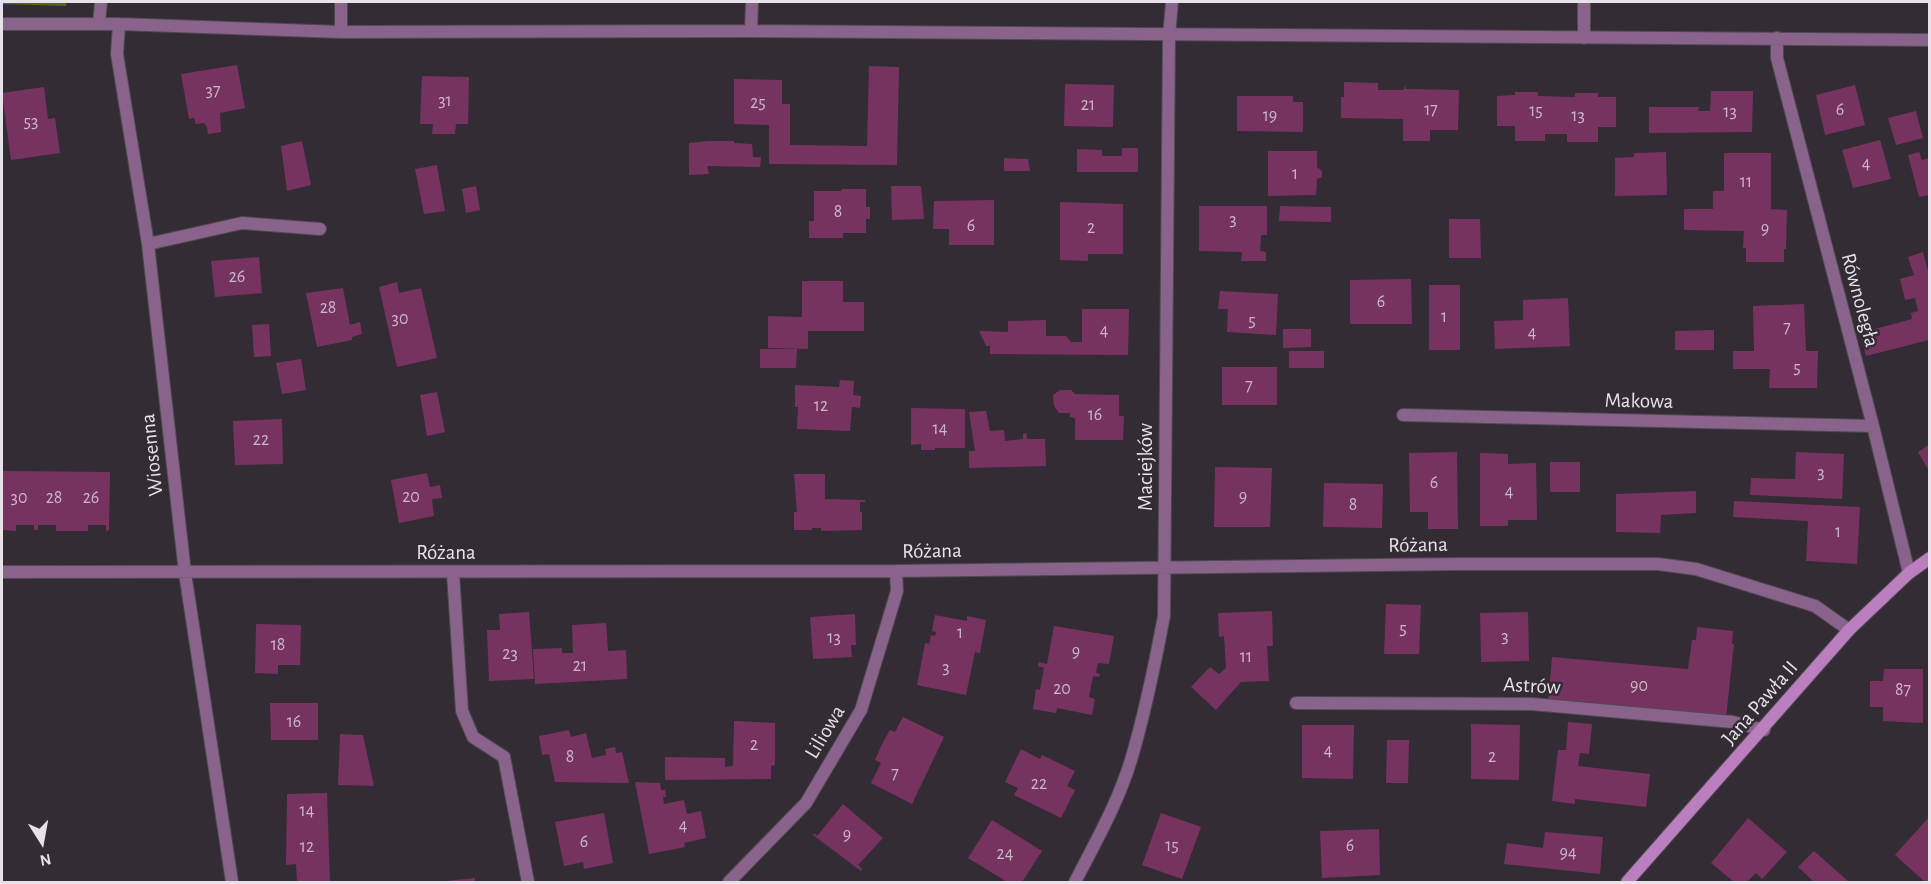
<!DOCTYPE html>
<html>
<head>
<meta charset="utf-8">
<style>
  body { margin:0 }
  #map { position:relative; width:1931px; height:884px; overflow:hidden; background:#332c34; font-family:"Alegreya Sans",sans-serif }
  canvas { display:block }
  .frame { position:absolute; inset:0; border:3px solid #e7e2e8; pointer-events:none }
  .north { position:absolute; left:12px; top:812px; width:60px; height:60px; -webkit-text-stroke:4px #332c34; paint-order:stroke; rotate:169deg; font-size:16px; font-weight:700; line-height:24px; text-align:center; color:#e7e2e8 }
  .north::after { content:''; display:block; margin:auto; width:21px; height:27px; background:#e7e2e8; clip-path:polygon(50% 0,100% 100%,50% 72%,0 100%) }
</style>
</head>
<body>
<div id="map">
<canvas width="1931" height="884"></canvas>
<div class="frame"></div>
<div class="north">N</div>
</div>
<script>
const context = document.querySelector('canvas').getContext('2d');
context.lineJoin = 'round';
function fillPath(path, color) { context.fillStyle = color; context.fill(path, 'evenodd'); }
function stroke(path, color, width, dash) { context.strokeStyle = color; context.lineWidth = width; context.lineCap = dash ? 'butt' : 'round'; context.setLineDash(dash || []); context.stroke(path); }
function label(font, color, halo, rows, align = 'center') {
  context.font = font + ' "Alegreya Sans",sans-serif'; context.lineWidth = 5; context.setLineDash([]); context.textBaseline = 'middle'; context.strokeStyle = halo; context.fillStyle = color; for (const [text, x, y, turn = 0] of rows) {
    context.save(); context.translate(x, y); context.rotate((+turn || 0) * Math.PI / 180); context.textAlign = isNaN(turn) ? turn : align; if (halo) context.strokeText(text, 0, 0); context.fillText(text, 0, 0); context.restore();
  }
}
fillPath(new Path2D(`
  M2 2H67L66 6 2 4Z`), '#546812');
fillPath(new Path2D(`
  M237 65 245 108 220 113 221 132 208 134 207 127 204 123 196 124 194 118 189 119 181 74Z
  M869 66 899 67 897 165 769 164V125L734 124V79L782 80V104H790V145L867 146Z
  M422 76 469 77 468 124H456L455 134H432L433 124H420Z
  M1344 82 1378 83V90H1404L1405 84 1406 89 1459 90 1458 130H1430V141H1403V119L1341 118V97H1344Z
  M1065 84 1114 85 1113 127 1064 126Z
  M1855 85 1865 125 1825 135 1816 95Z
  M44 87 48 119 55 118 60 153 11 160 2 93Z
  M1711 91H1753L1752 132 1649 133V107H1699L1698 111H1710Z
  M1515 92H1538V96L1575 97V93H1598V97H1616V127H1598V142H1567V134H1545V141H1515V126H1497V96L1515 95Z
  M1237 96H1293V102H1303V132L1237 131Z
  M1916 111 1923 138 1896 145 1888 118Z
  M1880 140 1891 179 1853 188 1842 150Z
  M302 141 311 185 287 191 281 146Z
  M708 141H734V143L752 144 753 157H761L760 167 707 166 709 174 689 175V143Z
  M1122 148H1138V172H1077V149L1102 150V156H1122Z
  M1268 151H1317V167L1322 171V177L1317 179 1316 195 1268 196Z
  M1666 152 1667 195 1615 196V158L1634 157V153Z
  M1919 152 1922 160 1929 158V195L1919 197 1908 155Z
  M1724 153H1771V209L1787 210 1786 249H1784V262H1746V248H1743L1744 231 1684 230V209H1713V191H1724Z
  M1004 158 1028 159 1030 171H1004Z
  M437 165 445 211 424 214 415 169Z
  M476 186 480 210 466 213 462 189Z
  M891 186H921L924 219 892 220Z
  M842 189H866V207H870V219H866V233H843V238H809V221H814V191H841Z
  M994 200V245H949V229H933L934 201Z
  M1060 202 1123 204V254H1088V261L1060 260Z
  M1199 206H1267V235H1261L1260 251 1266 252V261H1241L1242 252 1199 251Z
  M1280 206 1331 207V222L1279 221Z
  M1449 219H1480L1481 258H1449Z
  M1923 252 1929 275V340L1866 356 1860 333 1912 319 1911 313 1918 311 1915 298 1905 300 1900 279 1914 275 1908 257Z
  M259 257 262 293 215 297 211 261Z
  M1411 279 1412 324H1350V280Z
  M802 281H843V302H864V331H808V349L768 348V316L802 317Z
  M397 282 399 293 421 288 437 358 397 367 379 287Z
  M1429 285H1460V350H1429Z
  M343 288 350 325 360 322 362 334 352 337V340L317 347 306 293Z
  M1220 291 1278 294 1276 335 1227 332 1228 309H1218Z
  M1568 298 1570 346 1495 349 1494 321 1523 320V300Z
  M1804 304 1806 351H1818L1817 388H1769L1770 369H1733V351H1754L1753 306Z
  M1082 309H1129L1128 355 990 354V346H986L979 331 1008 332V321L1046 320V336H1066L1071 342H1082Z
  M269 324 271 356 254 357 252 325Z
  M1283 329H1311V347L1283 348Z
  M1714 330V350H1675V331Z
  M760 349H797L796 368H760Z
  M1289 351H1324V368H1289Z
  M301 359 306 390 282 394 276 363Z
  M1222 367H1277V405H1222Z
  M840 380 854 381 853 395 861 396 860 408 852 407 850 431 797 429 798 407H795V385L839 387Z
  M1060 390H1071L1075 394 1119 395V416H1124L1123 440H1075V418L1070 417V413H1059L1054 406 1053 395Z
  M437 392 445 432 427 436 420 395Z
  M911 408 965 409V448H935V450H921V444L911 445Z
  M986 411 990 431 1004 430 1005 441 1023 439V434L1026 433 1027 439H1045L1046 466 969 468V451H975L969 412Z
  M282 419 283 464 235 465 233 421Z
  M1929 445V471L1918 452Z
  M1457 452 1458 529H1428V512H1410L1409 453Z
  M1796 452 1844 454 1842 499 1750 495 1751 478 1795 479Z
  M1480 453 1508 454V464L1536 463 1537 520H1508V526H1480Z
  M1550 462H1580V492H1550Z
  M1215 467 1272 468 1270 527H1214Z
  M2 471 110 472 109 530 106 531V525H88V531H56V525H38V530H34V525H16V531L2 530Z
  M427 473 430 487 440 485 442 498 432 499 434 516 399 523 391 480Z
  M794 474H825V499L865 500V502H860V512H862V530L821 531V528H812V530H794V512H797Z
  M1324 483 1383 484 1382 528 1323 527Z
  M1696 491V513L1661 515 1660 533 1616 532V494Z
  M1734 501 1860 507 1857 564 1806 561 1808 521 1733 517Z
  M1386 604 1421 605 1419 654H1384Z
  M1272 611 1273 646H1267L1269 681 1241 682 1216 710 1191 687 1210 667 1219 674 1226 668 1224 636 1219 637 1218 613Z
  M529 612 534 679 489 681 487 630H500L499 614Z
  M1528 612 1529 661 1481 662 1480 613Z
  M855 614 856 645H851L852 657 813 659 810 617Z
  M935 615 967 621V616L986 620 980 653 975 652 966 695 917 685 925 643 929 644 931 635 935 636 936 632 932 631Z
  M606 623 608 651 626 650 627 679 535 684 533 649 562 648V653H573L572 625Z
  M256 624 301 625 300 665H278V674L255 673Z
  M1054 626 1114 636 1109 664 1098 663 1096 673 1100 674 1099 677 1093 676 1089 697 1095 699 1092 715 1057 708 1056 713 1033 709 1036 689 1040 690 1044 668 1038 666 1039 662 1047 664Z
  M1697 627 1733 631 1732 644H1734L1726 718 1548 703 1552 657 1688 669 1692 640H1696Z
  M1884 669H1923V723L1883 721V707H1870V681H1883Z
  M270 703H318V740H271Z
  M903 717 944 737 912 804 871 783 881 763 875 760 882 744 890 730 895 732Z
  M734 721 775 723V765L771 766V779L665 780V757L725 758V767L733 766Z
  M1568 722 1592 724 1589 754 1580 753 1578 766 1650 774 1646 807 1575 799V804L1552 801 1558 750H1566Z
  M1471 724 1520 725 1519 780 1471 779Z
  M1302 725H1354L1353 779 1302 778Z
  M569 730 571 737 586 733 592 758 606 755 605 749 615 747 616 753 622 752 629 783 555 782 549 754 542 755 539 736Z
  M340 734 363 735 374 786 338 785Z
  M1387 740H1409L1408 783H1386Z
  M1021 749 1040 759 1042 755 1075 771 1067 786 1075 790 1061 818 1014 795 1018 788 1005 782Z
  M635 782 660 783 661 790H665L666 797H663L664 804 684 800 687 814 701 811 706 838 684 843 685 847 649 854Z
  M327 793 330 882H297L296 864 286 865 287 794Z
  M843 804 883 838 858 865 862 869 861 871 813 835 814 833 817 836Z
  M604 813 613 863 584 869 583 862 564 866 555 822Z
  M1161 813 1201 827 1182 879 1142 865Z
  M1929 817V882H1925L1895 855Z
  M1748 818 1787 852 1762 879 1756 873 1747 882H1734L1711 863Z
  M992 820 1042 851 1022 882H1007L968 858Z
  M1379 829 1380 875 1322 878 1320 831Z
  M1545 832 1603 837 1600 874 1504 864 1507 843 1543 848Z
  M1814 851 1848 881 1846 882H1814L1798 867Z
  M475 878V882H446V881Z`), '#773360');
const lane = new Path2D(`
  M99 23 101 2
  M453 573 462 711 473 737 504 757`);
const street = new Path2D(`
  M1584 2V38
  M2 24H119L341 32 751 31 1930 40
  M119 24 117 54 148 244 185 573 232 882
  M751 31 752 2
  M341 32V2
  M1777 38V58L1873 426 1909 573
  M148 244 242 223 320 229
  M1403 415 1873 426
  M2 572 896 571 1457 564H1658L1696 569 1815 606 1849 630
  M1296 703 1532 704 1733 722 1764 730
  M504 757 528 882
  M729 882 806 803 861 710 897 591 896 571
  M1075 882C1095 843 1118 803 1131 760 1145 713 1155 664 1164 616L1169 36 1172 2`);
const secondary = new Path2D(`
  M1627 882 1849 630 1909 573 1930 558`);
stroke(lane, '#504951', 14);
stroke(street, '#504951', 14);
stroke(secondary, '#504951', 14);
stroke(lane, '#89638b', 12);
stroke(street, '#89638b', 12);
stroke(secondary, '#bb7fc0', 12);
label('18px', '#cbb6c6', null, [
  ["37",213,91],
  ["31",445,101],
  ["25",758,103],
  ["21",1088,105],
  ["17",1431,110],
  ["6",1840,110],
  ["15",1536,111],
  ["13",1730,112],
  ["19",1270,116],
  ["13",1578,116],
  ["53",31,122],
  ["4",1866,164],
  ["1",1295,174],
  ["11",1746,182],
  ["8",838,212],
  ["3",1233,220],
  ["6",971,226],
  ["2",1091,228],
  ["9",1765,229],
  ["26",237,277],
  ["6",1381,302],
  ["28",328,308],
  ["1",1444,317],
  ["30",400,319],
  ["5",1252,321],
  ["7",1787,328],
  ["4",1104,331],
  ["4",1532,333],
  ["5",1797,368],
  ["7",1249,386],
  ["12",821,406],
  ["16",1095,415],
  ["14",940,429],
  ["22",261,440],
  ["3",1821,473],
  ["6",1434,483],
  ["4",1509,492],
  ["20",411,497],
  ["9",1243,497],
  ["30",19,498],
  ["28",54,498],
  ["26",91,498],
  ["8",1353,505],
  ["1",1838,532],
  ["5",1403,629],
  ["1",960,633],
  ["3",1505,637],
  ["13",834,638],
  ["18",278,645],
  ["9",1076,652],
  ["23",510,654],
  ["11",1246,657],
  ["21",580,666],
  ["3",946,668],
  ["90",1639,686],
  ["20",1062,689],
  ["87",1903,690],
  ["16",294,722],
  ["2",754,745],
  ["4",1328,751],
  ["8",570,757],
  ["2",1492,757],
  ["7",895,774],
  ["22",1039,784],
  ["14",307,811],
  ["4",683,826],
  ["9",847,835],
  ["6",584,842],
  ["15",1172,846],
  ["6",1350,846],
  ["12",307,847],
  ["94",1568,853],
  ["24",1005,854]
]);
label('21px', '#e7e2e8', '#332c34', [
  ["Równoległa",1860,300,75],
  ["Makowa",1639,401,1],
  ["Wiosenna",152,455,-96],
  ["Maciejków",1146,467,-90],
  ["Różana",1418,545,-1],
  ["Różana",932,551,-1],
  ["Różana",446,553],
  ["Astrów",1532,686,3],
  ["Jana Pawła II",1760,703,-49],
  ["Liliowa",825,732,-59]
]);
</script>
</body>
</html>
